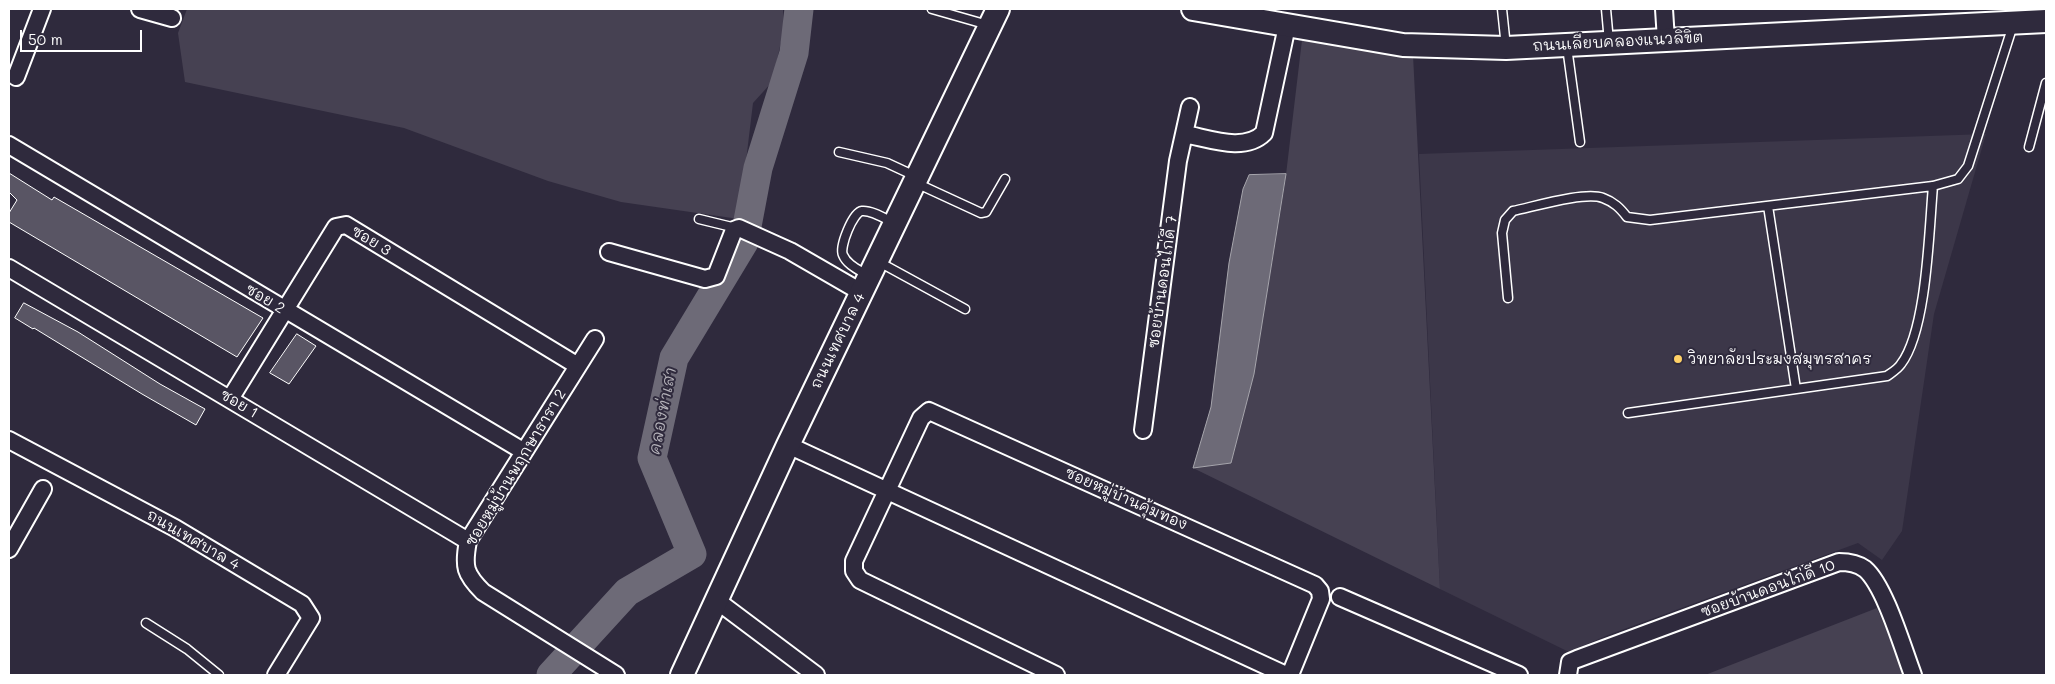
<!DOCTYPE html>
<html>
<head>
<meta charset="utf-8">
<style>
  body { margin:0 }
  #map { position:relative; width:2055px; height:684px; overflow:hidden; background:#2f2a3d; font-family:Mali,sans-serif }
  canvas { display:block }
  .frame { position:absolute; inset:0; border:10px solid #fff; pointer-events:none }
  .scale { position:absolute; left:20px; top:30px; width:122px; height:22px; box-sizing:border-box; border:2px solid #fff; border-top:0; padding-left:6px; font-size:15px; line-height:18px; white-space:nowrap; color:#fff; -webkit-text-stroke:4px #2f2a3d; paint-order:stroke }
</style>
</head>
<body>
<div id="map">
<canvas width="2055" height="684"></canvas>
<div class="frame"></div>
<div class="scale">50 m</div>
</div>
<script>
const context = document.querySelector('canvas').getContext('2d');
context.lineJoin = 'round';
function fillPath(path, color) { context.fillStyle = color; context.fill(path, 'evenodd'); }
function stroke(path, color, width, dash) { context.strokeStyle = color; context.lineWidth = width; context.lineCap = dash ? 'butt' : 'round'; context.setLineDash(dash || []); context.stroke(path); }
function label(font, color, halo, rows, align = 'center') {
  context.font = font + ' Mali,"Playpen Sans Thai",sans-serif'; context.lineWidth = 4; context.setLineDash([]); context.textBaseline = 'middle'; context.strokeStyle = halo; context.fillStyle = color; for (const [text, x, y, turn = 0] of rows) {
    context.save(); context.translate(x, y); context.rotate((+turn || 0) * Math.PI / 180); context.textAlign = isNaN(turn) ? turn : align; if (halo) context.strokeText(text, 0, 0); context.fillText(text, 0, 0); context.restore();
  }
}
fillPath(new Path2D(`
  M1986 134 1934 314 1902 531 1882 560 1858 543 1608 635 1569 652 1440 589 1419 154Z`), '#3c3749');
fillPath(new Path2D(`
  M187 9H783L784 29 772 82 753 103 739 219 621 202 548 181 404 128 185 82 178 33Z
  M1302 40 1413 55 1440 589 1193 468 1231 463 1254 374 1285 183Z
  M1877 608 1906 675H1705Z`), '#464152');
const water = new Path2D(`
  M1286 174 1254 374 1231 463 1193 468 1211 407 1229 263 1243 189 1249 175Z`);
fillPath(water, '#6d6a77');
stroke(water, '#a7a6ad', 1);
stroke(new Path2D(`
  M551 675 627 592 692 554 652 458 674 358 744 242 758 168 794 53 799 9`), '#6d6a77', 29);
const building = new Path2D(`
  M9 173 52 200 54 197 263 318 237 357 9 222V213L17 200 9 192Z
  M24 303 78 332 160 384 205 409 196 425 142 394 34 328 33 329 15 318Z
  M297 334 316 346 289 384 270 373Z`);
fillPath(building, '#595564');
stroke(building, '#fff', 1);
const lane = new Path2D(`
  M932 9 988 25
  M1502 9 1506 47
  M1606 9 1609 42
  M1567 47 1580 142
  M2029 147 2046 83
  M839 152 887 163 915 176
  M916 183 981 213 986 212 1005 179
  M1768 206 1796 389
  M699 219 736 228
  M879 262 965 309
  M867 275C859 270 847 265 843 255 839 247 853 212 862 211 871 210 884 218 892 222
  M1508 298 1502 233 1505 220 1513 211C1533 207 1585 191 1603 198 1614 202 1620 208 1627 217L1650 220 1933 186 1958 179 1968 166 2013 25
  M1628 413 1887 376C1891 373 1898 369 1901 364 1927 330 1929 230 1933 186
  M146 623 187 649 219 675`);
const street = new Path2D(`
  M140 9 172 18
  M1664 9 1666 40
  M16 77 42 9
  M1184 134 1190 107
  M9 145 523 451
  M609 252 705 279 716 276 734 230 739 228 790 251 861 292
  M9 268 468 541
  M595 339 468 541C463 567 465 574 483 592L616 675
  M230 399 336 227 346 225 578 366
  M1143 430 1178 161 1184 134C1208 138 1244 153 1264 133L1287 26
  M9 440 175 528 302 604 311 618 276 675
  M788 445 1286 675
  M9 549 43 489
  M1340 597 1519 675
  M716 600 816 675
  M1056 675 860 580 854 571V561L921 418 929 411 1315 585 1320 591 1321 599 1290 675
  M1568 675 1570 662 1577 659 1839 562C1849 562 1857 563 1865 569 1885 586 1903 649 1913 675`);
const secondary = new Path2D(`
  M1193 9 1403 45 1506 48 2046 21
  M682 675 788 445 998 9`);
stroke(lane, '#fff', 11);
stroke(street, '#fff', 20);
stroke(secondary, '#fff', 26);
stroke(lane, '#2f2a3d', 8);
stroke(street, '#2f2a3d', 16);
stroke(secondary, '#2f2a3d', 22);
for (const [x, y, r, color] of [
  [1678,359,5,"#ffd166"]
]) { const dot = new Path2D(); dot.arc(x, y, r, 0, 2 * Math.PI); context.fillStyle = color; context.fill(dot); stroke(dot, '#2f2a3d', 2); }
label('15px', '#fff', '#2f2a3d', [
  ["ถนนเลียบคลองแนวลิขิต",1618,42,-3],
  ["ซอย 3",371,241,31],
  ["ซอยบ้านดอนไก่ดี 7",1163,282,-82],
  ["ซอย 2",265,299,31],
  ["ถนนเทศบาล 4",838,341,-64],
  ["ซอย 1",239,404,31],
  ["ซอยหมู่บ้านพฤกษาธารา 2",516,468,-59],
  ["ซอยหมู่บ้านคุ้มทอง",1126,499,24],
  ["ถนนเทศบาล 4",193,540,30],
  ["ซอยบ้านดอนไก่ดี 10",1768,589,-20]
]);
label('15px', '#fff', '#2f2a3d', [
  ["วิทยาลัยประมงสมุทรสาคร",1688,359]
], 'left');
label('italic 16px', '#b6b4bb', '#2f2a3d', [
  ["คลองท่าเสา",663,411,-79]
]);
</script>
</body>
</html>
